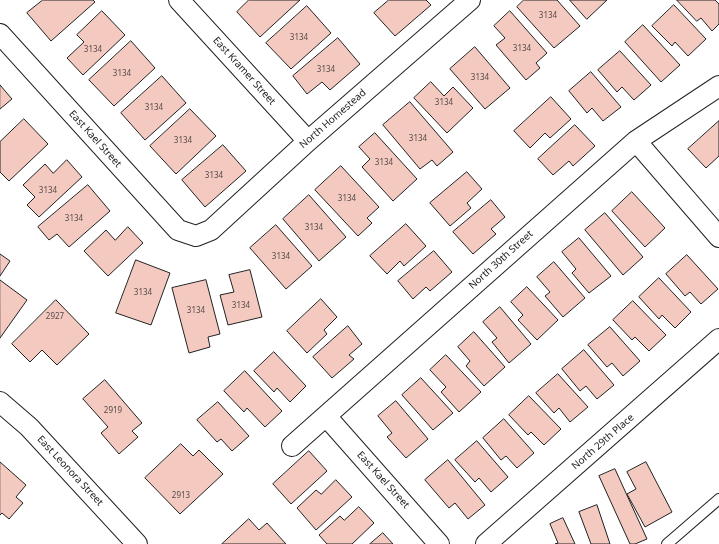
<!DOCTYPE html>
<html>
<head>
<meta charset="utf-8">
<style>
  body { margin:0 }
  canvas { display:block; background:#fff }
</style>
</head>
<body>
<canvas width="719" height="544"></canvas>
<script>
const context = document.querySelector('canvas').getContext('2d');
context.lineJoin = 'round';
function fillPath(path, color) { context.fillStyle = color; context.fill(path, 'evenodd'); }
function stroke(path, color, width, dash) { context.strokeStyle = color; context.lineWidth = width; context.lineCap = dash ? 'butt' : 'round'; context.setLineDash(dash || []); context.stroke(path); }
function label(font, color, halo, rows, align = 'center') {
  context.font = font + ' "Noto Sans",sans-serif'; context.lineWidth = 3; context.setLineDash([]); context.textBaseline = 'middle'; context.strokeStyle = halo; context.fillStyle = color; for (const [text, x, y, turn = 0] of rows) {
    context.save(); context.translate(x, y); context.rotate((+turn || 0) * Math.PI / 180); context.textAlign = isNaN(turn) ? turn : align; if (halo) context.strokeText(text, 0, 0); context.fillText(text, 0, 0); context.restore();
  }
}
const building = new Path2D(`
  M43 0H93L95 2 51 41 27 13Z
  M249 0H300L260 37 237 12Z
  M389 0H426L431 5 395 36 374 13Z
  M524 0H557L580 26 554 48 517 7Z
  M570 0H607L587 19Z
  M677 0H715L719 4V24L712 31 701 18 697 21Z
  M674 5 706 39 688 56 675 42 672 46 652 26Z
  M307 6 331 33 291 69 266 43Z
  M102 11 125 35 83 75 67 58 84 42 77 35Z
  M510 11 547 53 536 63 540 68 526 80 496 45 505 38 494 26Z
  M643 25 680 65 661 82 625 42Z
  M338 38 360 64 330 90 322 82 307 94 293 76Z
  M131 41 155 68 114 106 89 80Z
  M475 47 510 88 485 109 450 69Z
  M620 51 651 85 634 100 622 87 617 92 598 70Z
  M591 72 621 107 603 121 592 108 587 113 569 91Z
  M162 76 186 103 145 140 121 113Z
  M431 82 444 96 453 87 473 108 447 133 414 98Z
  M0 85 12 99 0 109Z
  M551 97 571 119 550 138 545 133 530 148 514 131Z
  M410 102 453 152 437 166 432 160 420 169 383 125Z
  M190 109 216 136 176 174 150 146Z
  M24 119 48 144 9 181 0 172V142Z
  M719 121V156L706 168 688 149Z
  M575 125 595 146 573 166 569 161 553 175 538 159Z
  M375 133 417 179 393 201 362 167 370 159 359 147Z
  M223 145 246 171 205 207 182 180Z
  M67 160 82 177 39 217 27 205 35 197 23 185 45 164 53 173Z
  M341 166 379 207 367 218 372 223 358 236 315 190Z
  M467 172 482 189 467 203 471 208 450 226 430 203Z
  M88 185 110 211 69 247 57 234 49 240 38 227Z
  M632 192 665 228 645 247 612 211Z
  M309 195 346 237 319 261 283 219Z
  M491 200 505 217 491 229 496 234 473 254 453 232Z
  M605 213 643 257 623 275 585 230Z
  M406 224 426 246 404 266 400 261 387 274 370 256Z
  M276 225 312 266 286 289 250 248Z
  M128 227 143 243 108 276 84 251 106 230 115 240Z
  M579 238 611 276 589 293 572 273 576 269 562 252Z
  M434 251 452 272 430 291 426 287 413 299 398 281Z
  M0 254 10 261 0 276Z
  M687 255 718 289 701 304 690 292 685 296 666 274Z
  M136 260 170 273 151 325 116 313Z
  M554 262 585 298 563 317 545 296 550 292 537 277Z
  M250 270 262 317 228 325 220 295 234 292 229 275Z
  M659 278 691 312 675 328 662 315 659 319 639 297Z
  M0 280 27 300 0 338Z
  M206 280 220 334 208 337 210 347 189 353 172 288Z
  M527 287 558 320 537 340 518 320 523 315 511 302Z
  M321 299 337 317 324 330 327 334 307 353 287 331Z
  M56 300 89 334 57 365 42 350 30 362 12 344Z
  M633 301 666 335 649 351 635 337 632 340 613 320Z
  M500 307 531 344 509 363 492 342 497 338 483 322Z
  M348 326 362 344 349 355 354 359 332 378 313 357Z
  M610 327 640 361 623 376 612 363 607 367 588 345Z
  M474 332 505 367 484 386 466 366 470 361 458 347Z
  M584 350 614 385 597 399 586 386 580 391 562 369Z
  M274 352 306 386 290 402 277 388 274 392 254 371Z
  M446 355 481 392 459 412 441 392 446 387 430 370Z
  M245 371 282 411 265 427 247 408 244 412 224 391Z
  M558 374 588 407 570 422 559 408 554 413 536 393Z
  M421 378 453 413 433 430 402 395Z
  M105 380 142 423 132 431 138 437 119 454 101 433 108 427 83 399Z
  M529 396 561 429 544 445 531 432 528 435 509 415Z
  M396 401 428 439 406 458 387 437 392 433 378 416Z
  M218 402 249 436 232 451 221 439 217 442 197 420Z
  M504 419 534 453 517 468 506 456 501 460 483 438Z
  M477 441 508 477 491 492 479 478 475 482 455 460Z
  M181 444 193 456 199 450 223 474 180 514 145 478Z
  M309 451 327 471 291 504 273 484Z
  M448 460 485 505 468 519 455 503 449 508 425 480Z
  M0 462 26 485 16 497 23 503 9 519 2 513 0 515Z
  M646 462 672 512 645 527 627 494 636 489 627 472Z
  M615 469 647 539 635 544H630L599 476Z
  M336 480 352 497 316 530 297 508 316 490 321 494Z
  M597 505 610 544H591L579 512Z
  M359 507 374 523 352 544H327L319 535 340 516 344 520Z
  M563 518 575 544H555L558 543 550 524Z
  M249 519 259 530 267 523 286 544H222Z
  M383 533 393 544H370Z`);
fillPath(building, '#f3c9c0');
stroke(building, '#222', 1);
const lane = new Path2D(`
  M667 544 719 499`);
const street = new Path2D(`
  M179 0 308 141
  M0 34 178 230 196 236 211 230 308 141 470 0
  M636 141 719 237
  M0 402 29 427 137 544
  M326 416 439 544
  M292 446 636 141 719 86
  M486 544 719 339`);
stroke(lane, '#222', 12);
stroke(street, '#222', 22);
stroke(lane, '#fff', 10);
stroke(street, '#fff', 20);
label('8px', '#564c4a', null, [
  ["3134",548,16],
  ["3134",299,38],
  ["3134",522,49],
  ["3134",93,50],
  ["3134",326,70],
  ["3134",122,74],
  ["3134",480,78],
  ["3134",444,103],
  ["3134",154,108],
  ["3134",418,139],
  ["3134",183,141],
  ["3134",384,163],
  ["3134",214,176],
  ["3134",48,191],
  ["3134",347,199],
  ["3134",74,219],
  ["3134",314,228],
  ["3134",281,257],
  ["3134",143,293],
  ["3134",241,306],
  ["3134",196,311],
  ["2927",55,317],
  ["2919",113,411],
  ["2913",181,496]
]);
label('10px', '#222', '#fff', [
  ["East Kramer Street",244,71,48],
  ["North Homestead",333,119,-41],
  ["East Kael Street",95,139,48],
  ["North 30th Street",501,260,-42],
  ["North 29th Place",603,442,-41],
  ["East Leonora Street",70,471,47],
  ["East Kael Street",383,480,48]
]);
</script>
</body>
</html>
